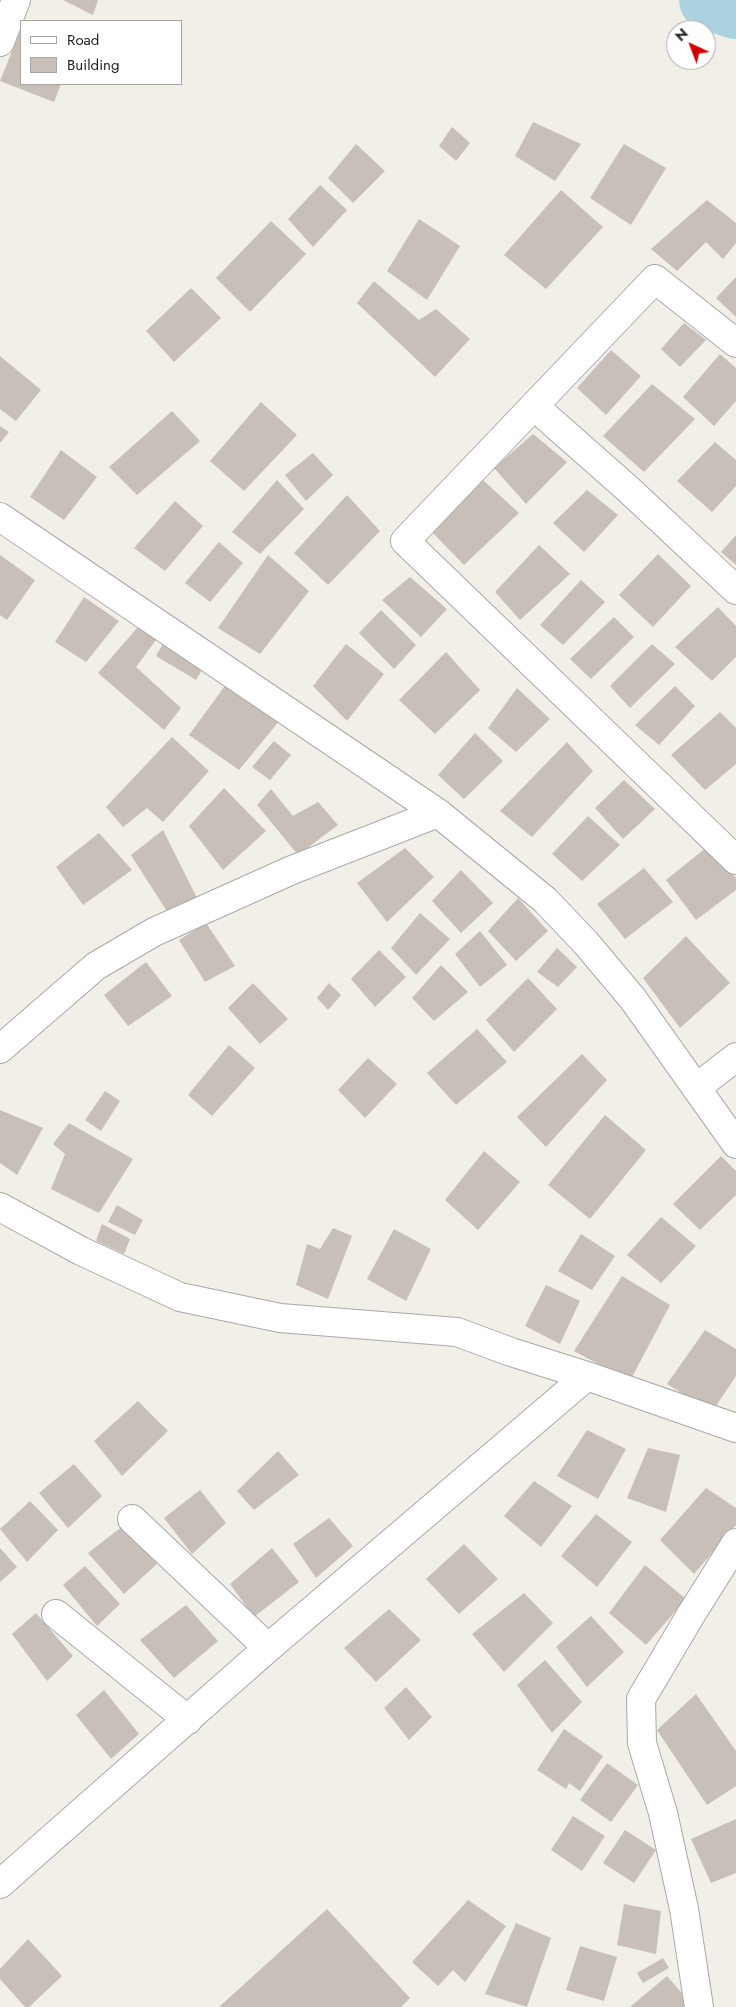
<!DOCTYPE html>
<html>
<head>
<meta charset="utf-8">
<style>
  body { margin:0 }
  #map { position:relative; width:736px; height:2007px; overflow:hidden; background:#f2efe9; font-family:Jost,sans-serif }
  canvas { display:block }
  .legend { position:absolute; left:20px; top:20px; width:162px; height:65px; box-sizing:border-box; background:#fff; border:1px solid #a7a7a7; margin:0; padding:6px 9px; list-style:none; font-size:15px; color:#222 }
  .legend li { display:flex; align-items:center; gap:10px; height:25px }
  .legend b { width:25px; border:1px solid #a7a7a7 }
  .north { position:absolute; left:666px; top:20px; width:50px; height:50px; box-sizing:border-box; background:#fff; border:1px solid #a7a7a7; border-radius:50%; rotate:317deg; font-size:14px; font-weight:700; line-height:20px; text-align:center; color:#222 }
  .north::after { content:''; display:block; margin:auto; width:18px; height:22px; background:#d40000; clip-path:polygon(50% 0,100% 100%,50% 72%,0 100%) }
</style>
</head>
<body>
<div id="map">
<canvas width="736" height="2007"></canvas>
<ul class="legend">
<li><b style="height:6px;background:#fff"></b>Road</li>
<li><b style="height:14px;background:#c7bfb8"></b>Building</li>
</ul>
<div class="north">N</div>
</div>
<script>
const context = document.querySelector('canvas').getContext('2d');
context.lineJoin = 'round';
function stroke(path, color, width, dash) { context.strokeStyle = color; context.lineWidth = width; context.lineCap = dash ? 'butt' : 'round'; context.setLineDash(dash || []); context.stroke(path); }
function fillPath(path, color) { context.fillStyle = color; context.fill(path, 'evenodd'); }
stroke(new Path2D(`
  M709 0 736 9`), '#aad3df', 60);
fillPath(new Path2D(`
  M63 0H98L93 15Z
  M21 29V84H61L54 102 0 81Z
  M533 122 581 144 555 181 515 156Z
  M452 127 470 143 456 161 439 146Z
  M356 144 385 171 353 203 328 178Z
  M624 144 666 168 631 225 590 198Z
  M320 185 347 210 313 247 288 219Z
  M561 190 603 227 546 289 504 255Z
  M707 200 736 223V243L723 259 706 242 677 271 651 249Z
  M419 219 460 246 427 300 387 271Z
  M271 221 306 254 250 312 216 278Z
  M736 277V317L716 298Z
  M374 281 419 320 436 309 470 339 435 377 357 303Z
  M191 288 221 318 174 362 146 331Z
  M684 323 706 340 680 367 661 349Z
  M611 350 641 376 606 415 577 388Z
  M720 354 736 368V401L714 426 683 397Z
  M0 356 41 390 16 421 0 409Z
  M652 384 695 419 644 472 603 436Z
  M261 402 297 435 244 491 210 461Z
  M172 411 200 441 137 495 109 467Z
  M0 426 9 432 0 443Z
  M533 434 567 462 526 504 494 468Z
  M715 442 736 460V486L712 512 677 481Z
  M61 450 97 477 64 520 30 497Z
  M313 453 333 475 306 501 285 475Z
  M277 480 304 509 260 554 232 532Z
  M483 480 519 513 464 565 431 531Z
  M587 490 618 515 584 552 553 523Z
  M347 495 380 531 328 585 294 553Z
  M175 501 203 526 165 571 134 548Z
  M736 535V565L721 552Z
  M219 542 243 563 210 602 185 583Z
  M539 545 570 574 520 620 495 592Z
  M658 554 691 586 653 627 619 595Z
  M0 555 35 580 7 620 0 615Z
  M268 555 309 591 260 654 218 628Z
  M410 577 447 609 421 637 382 600Z
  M581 580 605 602 563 645 540 625Z
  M84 597 119 621 86 662 55 642Z
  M718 607 736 626V657L712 681 675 647Z
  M381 610 416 645 394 669 359 633Z
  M614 617 634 637 591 679 570 659Z
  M138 627 156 640 136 667 181 708 164 730 98 673Z
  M166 638 206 663 196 680 156 656Z
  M346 644 384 674 347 721 313 686Z
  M652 644 675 664 630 708 610 686Z
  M446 652 480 690 435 734 399 700Z
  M227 683 280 720 239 770 189 735Z
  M675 686 695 706 659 745 635 725Z
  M517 688 550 719 516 752 488 728Z
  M720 712 736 728V764L705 790 671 755Z
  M475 733 503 761 464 799 438 775Z
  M172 737 209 771 163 822 147 808 123 827 106 807Z
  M274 741 291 755 270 780 252 767Z
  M567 742 593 771 532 837 500 811Z
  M624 780 655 809 623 839 595 808Z
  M224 788 266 831 223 870 189 826Z
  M271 789 293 816 318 802 338 825 298 855 257 805Z
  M588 816 620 845 582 881 552 854Z
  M163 830 197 898 168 913 131 855Z
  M99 833 132 870 83 905 56 867Z
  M707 847 736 878V890L696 920 666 880Z
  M405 848 434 877 387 922 357 883Z
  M644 868 673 902 625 939 597 904Z
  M461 870 493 903 461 933 432 901Z
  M518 898 548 931 516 961 488 931Z
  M420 913 450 939 416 975 391 948Z
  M206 923 235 966 205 982 179 940Z
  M480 931 507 965 480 987 455 954Z
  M686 936 730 983 680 1028 643 978Z
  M557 948 577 967 558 987 537 972Z
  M379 950 406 977 375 1007 351 979Z
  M146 962 172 996 128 1026 104 995Z
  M441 965 468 992 434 1021 412 998Z
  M528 978 557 1009 514 1052 486 1020Z
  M253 983 288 1019 260 1044 228 1008Z
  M329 983 341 995 328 1010 317 998Z
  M477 1029 507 1062 456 1105 427 1073Z
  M229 1045 255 1068 212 1116 188 1095Z
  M582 1054 607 1080 546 1147 517 1117Z
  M368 1058 397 1084 365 1118 338 1090Z
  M105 1091 120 1101 101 1131 85 1120Z
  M0 1110 43 1128 17 1175 0 1163Z
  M605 1115 646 1150 590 1219 548 1185Z
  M69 1123 133 1159 99 1213 51 1189 65 1154 53 1144Z
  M484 1151 520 1182 478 1230 445 1200Z
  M721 1156 736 1171V1195L700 1230 673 1204Z
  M117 1205 143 1220 135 1235 108 1222Z
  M661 1217 696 1246 661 1283 627 1255Z
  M102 1224 130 1239 124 1254 96 1241Z
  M333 1228 352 1236 328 1299 296 1285 307 1244 320 1249Z
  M394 1229 431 1249 406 1301 367 1279Z
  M581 1234 615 1256 592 1290 558 1271Z
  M622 1276 670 1305 630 1381 574 1351Z
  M546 1285 580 1301 560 1344 525 1326Z
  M705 1330 736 1349V1376L712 1412 667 1384Z
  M138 1401 168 1431 122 1476 94 1441Z
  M587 1430 626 1449 598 1499 557 1476Z
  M648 1448 680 1455 666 1512 627 1498Z
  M278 1451 299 1475 254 1510 237 1491Z
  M74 1464 102 1496 68 1528 39 1493Z
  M534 1481 572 1506 541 1547 504 1516Z
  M706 1488 736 1508V1525L694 1574 660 1540Z
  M200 1490 226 1523 192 1554 164 1518Z
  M30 1501 58 1530 27 1562 0 1529Z
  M596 1514 632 1542 597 1587 561 1556Z
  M329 1518 353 1546 316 1578 293 1544Z
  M123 1526 157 1564 124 1594 88 1553Z
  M464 1544 498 1579 459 1614 426 1579Z
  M0 1548 17 1567 0 1582Z
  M272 1548 299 1582 254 1617 230 1584Z
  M645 1565 686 1599 646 1645 609 1613Z
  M85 1566 120 1604 97 1626 63 1585Z
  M524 1593 553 1623 504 1672 472 1634Z
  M186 1605 218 1641 174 1678 140 1640Z
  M389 1609 421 1640 376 1682 344 1648Z
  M36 1613 73 1656 47 1681 12 1634Z
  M591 1616 624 1652 587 1687 556 1647Z
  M545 1660 582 1702 552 1733 517 1685Z
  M406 1687 432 1717 409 1740 384 1708Z
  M104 1690 139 1734 111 1759 76 1715Z
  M696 1694 736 1751V1786L707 1805 657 1730Z
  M564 1729 603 1756 580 1791 569 1783 566 1789 537 1770Z
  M607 1763 638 1785 611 1822 580 1800Z
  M573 1816 605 1836 582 1871 551 1850Z
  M736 1819V1873L711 1883 691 1839Z
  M625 1830 656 1850 634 1883 603 1863Z
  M468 1900 506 1926 465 1982 453 1970 438 1986 412 1962Z
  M624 1904 661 1911 656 1954 617 1945Z
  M327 1909 410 1998 401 2007H219Z
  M516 1923 551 1938 527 2007 485 1994Z
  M28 1939 62 1976 29 2007H25L0 1979V1969Z
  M580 1946 617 1957 604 2001 566 1990Z
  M663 1958 669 1968 643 1983 637 1973Z
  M667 1976 694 2007H630Z`), '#c7bfb8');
const minor = new Path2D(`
  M0 42 16 0
  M736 343 655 279 405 541 736 860
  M534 406 628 489 736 590
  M0 517 438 813 545 900 586 943 633 999 736 1144
  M0 1049 96 966 154 932 292 870 438 813
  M696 1088 736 1057
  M0 1207 81 1251 180 1297 280 1318 457 1332 511 1352 587 1376 268 1648 0 1884
  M587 1376 736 1428
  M132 1519 268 1648
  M56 1614 188 1720
  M699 2007 684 1909 663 1813 642 1743 641 1699 692 1613 736 1543`);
stroke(minor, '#a9a9a9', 30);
stroke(minor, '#fff', 28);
</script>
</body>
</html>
